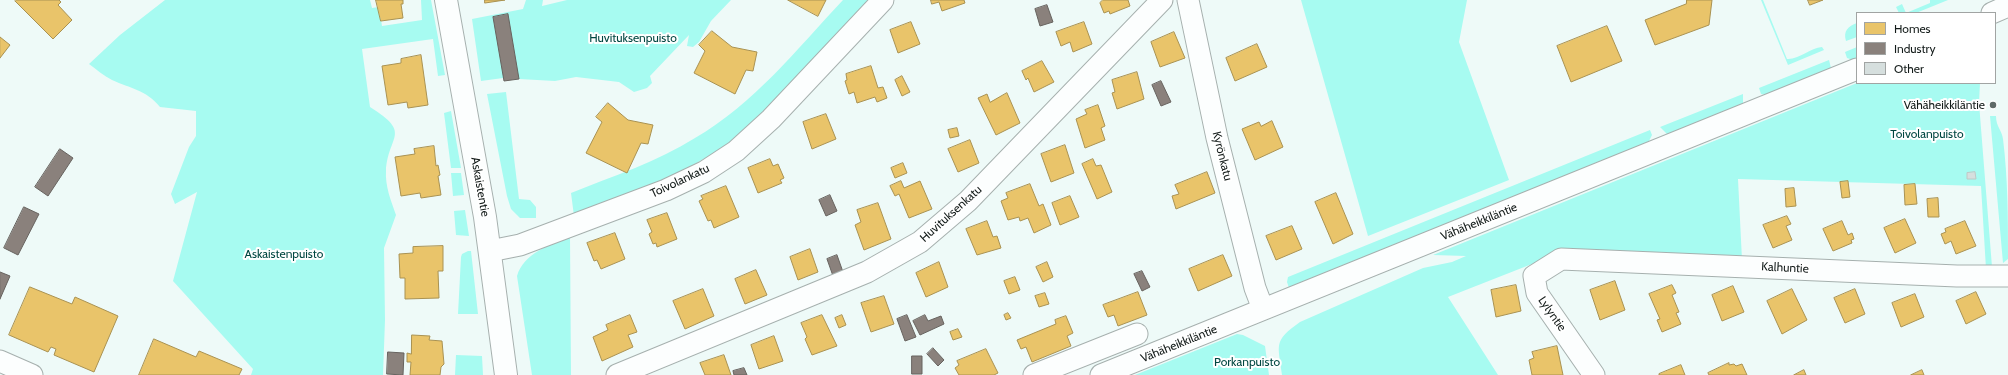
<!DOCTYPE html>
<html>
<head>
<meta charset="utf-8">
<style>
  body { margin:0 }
  #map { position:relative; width:2008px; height:375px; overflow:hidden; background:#eefaf8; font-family:Cabin,sans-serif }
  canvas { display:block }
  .legend { position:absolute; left:1856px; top:12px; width:140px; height:72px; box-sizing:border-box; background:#fff; border:1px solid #a1a4a3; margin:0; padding:5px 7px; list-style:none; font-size:12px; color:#141c1a }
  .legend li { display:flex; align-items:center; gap:8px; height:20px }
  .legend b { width:20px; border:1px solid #a1a4a3 }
</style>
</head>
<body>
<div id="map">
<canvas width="2008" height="375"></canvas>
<ul class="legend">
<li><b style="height:11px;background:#e9c46a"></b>Homes</li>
<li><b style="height:11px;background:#8a817c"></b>Industry</li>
<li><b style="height:11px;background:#d6dfde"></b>Other</li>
</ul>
</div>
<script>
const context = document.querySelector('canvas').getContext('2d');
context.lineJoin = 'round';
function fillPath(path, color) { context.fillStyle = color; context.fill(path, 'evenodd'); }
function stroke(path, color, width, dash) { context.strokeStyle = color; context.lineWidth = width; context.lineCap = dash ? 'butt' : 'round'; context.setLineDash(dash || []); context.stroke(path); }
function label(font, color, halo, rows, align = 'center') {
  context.font = font + ' Cabin,sans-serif'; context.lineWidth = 4; context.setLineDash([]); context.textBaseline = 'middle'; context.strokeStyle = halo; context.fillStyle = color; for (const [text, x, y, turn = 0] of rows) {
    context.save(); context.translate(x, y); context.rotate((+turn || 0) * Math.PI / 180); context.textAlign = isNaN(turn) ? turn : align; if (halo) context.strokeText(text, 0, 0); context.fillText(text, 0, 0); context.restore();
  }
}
fillPath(new Path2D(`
  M165 0H370L372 8 379 7 382 26 422 20 421 0H431L445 75 438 76 433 39 362 49 370 107C413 134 388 135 386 171 385 186 391 201 396 215L384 248 385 320 383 375H251L253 369 173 281 197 192 175 204 171 194 189 147 196 136V111L160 107C145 89 131 89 112 80 104 76 96 69 89 64L120 35Z
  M526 0H543L542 6 567 0H731L711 21 699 42 693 47 687 46 689 35 650 76 652 83 647 88 634 92 619 82 576 77 555 81 519 79 518 76 481 81 472 19 523 9Z
  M843 0H874C822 55 772 119 707 157 665 182 618 198 574 216L571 193C613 176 657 162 695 138 754 104 797 49 843 0Z
  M1301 0H1467L1459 42 1509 180 1368 236Z
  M1761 0H1763L1787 59C1798 60 1810 48 1822 47L1824 50 1788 65Z
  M1930 0H1948L1916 13H1899L1896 7 1902 4 1906 13 1930 3Z
  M1857 23V37L1846 41C1843 31 1848 26 1857 23Z
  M1857 47V59L1853 60 1847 58 1845 52Z
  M1829 60 1831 68 1829 71 1767 95 1761 94 1759 88Z
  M1857 83H1980L1979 103 1992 267 1986 269 1981 186 1738 179 1742 260 1537 262 1448 297 1498 375H1282C1278 344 1273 341 1300 322L1423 268 1452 262 1466 256 1433 255Z
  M506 92 519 199 530 200 536 207V218H520L511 209 507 196 487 94Z
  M1743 94V104L1668 135 1660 127Z
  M451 111 461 168H451L444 113Z
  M1990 116H1996C1996 127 2002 130 2003 139 2008 179 2008 219 2008 259L2003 263Z
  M1650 130 1652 135 1648 143 1289 288 1287 282 1288 277Z
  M451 173H461L464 195 453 196Z
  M465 210 469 236 456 235 454 211Z
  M570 236 571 375H532L517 276C524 253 550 245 570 236Z
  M468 251H471L478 314H458L461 257 462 254Z
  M1237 334 1243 335 1265 346 1269 375H1135Z
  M456 355 482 356 483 375H455Z`), '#a7fbf1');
const homes = new Path2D(`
  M16 0H59L61 2 58 5 72 20 53 39 15 1Z
  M376 0H403V4H401L403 18 381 21Z
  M485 0H505L485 3Z
  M788 0H826L818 16Z
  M931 0H964L965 3 942 11 939 2 932 4Z
  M1103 0H1128L1130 6 1110 14 1109 11 1104 13 1100 3Z
  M1687 0H1712L1709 25 1655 45 1645 20 1686 4Z
  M1808 0H1823L1810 5Z
  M911 22 920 44 898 53 890 30Z
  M1084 22 1092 44 1073 52 1070 42 1061 46 1056 32Z
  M1607 26 1622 61 1571 82 1557 46Z
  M712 31 732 47 757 52 753 71 746 70 735 94 694 73 705 51 699 45Z
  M1174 32 1185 58 1160 67 1151 42Z
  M0 37 10 45 0 58Z
  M1257 44 1267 67 1235 81 1226 58Z
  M421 55 428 105 408 108 407 102 388 105 382 66 401 63V59Z
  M1042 61 1054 82 1034 92 1028 78 1026 80 1022 71Z
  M871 66 878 88 883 87 887 98 877 102 875 97 857 103 854 92 849 94 845 81 847 80 846 74Z
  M1137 72 1144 99 1117 109 1112 93 1115 92 1112 80Z
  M902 76 910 92 902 96 895 80Z
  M1007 93 1020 123 996 135 978 98 987 94 990 102Z
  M608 103 628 120 653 125 648 144 641 143 627 173 586 153 602 122 596 117Z
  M1098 105 1105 126 1101 128 1105 140 1085 148 1076 119 1087 114 1085 110Z
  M826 114 836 139 812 149 803 122Z
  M1272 121 1283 147 1255 160 1242 129 1259 122 1261 126Z
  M957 128 959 136 950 138 948 130Z
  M970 140 979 163 958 172 948 149Z
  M1065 145 1074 173 1051 182 1041 154Z
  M434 146 436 166 438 165 440 175 438 176 441 195 421 198 420 193 401 196 395 157 415 154 414 149Z
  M770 159 773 166 778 164 784 178 780 180 782 183 758 193 748 168Z
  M1093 159 1096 166 1101 165 1112 192 1097 199 1082 164Z
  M903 163 907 173 895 178 891 168Z
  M1207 172 1215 193 1176 209 1172 196 1179 194 1175 185Z
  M901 181 904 188 920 181 932 209 909 218 899 194 895 196 890 186Z
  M1848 181 1850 197 1842 198 1840 182Z
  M1030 184 1039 206 1043 204 1051 225 1034 233 1028 218 1020 221 1019 217 1008 220 1001 201 1008 198 1006 193Z
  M1915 184 1917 204 1905 205 1904 185Z
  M726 186 739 217 714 228 711 220 708 221 699 201 703 199 701 196Z
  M1794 188 1796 206 1786 207 1785 189Z
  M1336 193 1353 234 1333 244 1315 202Z
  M1070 196 1079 217 1060 225 1052 203Z
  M1938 198 1939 217H1928L1927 199Z
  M878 203 891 239 864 250 855 225 861 222 857 210Z
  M667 213 677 239 657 247 656 243 653 244 649 234 652 232 647 220Z
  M1787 216 1791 224 1786 226 1792 240 1773 248 1763 225Z
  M1905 219 1916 243 1895 253 1884 228Z
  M987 221 993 237 997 236 1001 248 977 255 966 229Z
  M1842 221 1848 235 1852 233 1854 239 1851 240 1852 243 1833 251 1823 229Z
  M1965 221 1976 246 1956 254 1951 241 1945 244 1941 234 1946 232 1945 229Z
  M1292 226 1302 249 1276 260 1266 236Z
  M615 233 625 259 601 269 597 260 594 261 587 243Z
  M443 246V271H438L439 298 405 299V278H400L399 254 413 253V247Z
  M810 249 818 272 798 280 790 257Z
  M1223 255 1232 276 1198 291 1189 269Z
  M939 262 948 287 926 297 916 273Z
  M1047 262 1053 277 1043 282 1036 267Z
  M756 270 767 295 745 304 735 279Z
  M1015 277 1020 290 1009 294 1004 281Z
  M1615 281 1625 310 1600 320 1590 290Z
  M1516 285 1521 311 1496 317 1491 290Z
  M1672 285 1676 293 1672 295 1679 312 1676 313 1681 324 1662 332 1657 320 1660 319 1649 294Z
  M1733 286 1744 312 1722 321 1712 295Z
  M30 287 72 304 75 297 118 316 94 372 54 355 56 349 51 347 48 352 9 335Z
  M703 289 714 316 685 329 673 301Z
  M1792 289 1807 320 1782 334 1767 301Z
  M1855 289 1865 314 1845 323 1834 298Z
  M1138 292 1147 315 1118 326 1114 315 1108 317 1103 305Z
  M1976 292 1986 314 1966 324 1956 301Z
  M1045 293 1049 304 1039 307 1035 296Z
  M1915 294 1924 317 1901 327 1892 303Z
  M884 296 894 324 871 332 861 303Z
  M1008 313 1011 318 1006 320 1004 315Z
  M630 315 637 332 628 335 633 347 602 361 593 337 608 330 606 325Z
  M822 315 837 346 812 355 805 339 807 337 801 323Z
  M842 315 846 325 839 328 835 318Z
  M1066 316 1073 333 1067 336 1071 346 1032 362 1026 347 1021 349 1017 340 1056 324 1055 320Z
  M958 329 962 337 953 340 950 332Z
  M412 335 430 336 429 340 442 341 444 364 441 367 440 375H410L411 362H407V353L411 354Z
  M774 336 783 361 759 369 751 345Z
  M154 339 196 357 199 351 242 369 239 375H139Z
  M1557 346 1563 375H1532L1529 360 1534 358 1532 352Z
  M986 349 998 373 994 375H959L955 368 959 365 957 361Z
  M724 355 731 375H705L700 363Z
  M1729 363V365L1734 364 1736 366 1742 364 1747 375H1709L1708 373Z
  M1681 365 1685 375H1659V374Z
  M1804 370 1806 375H1794Z
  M1922 370 1924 375H1911Z`);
fillPath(homes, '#e9c46a');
stroke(homes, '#a99252', 1);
const industry = new Path2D(`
  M1047 5 1053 22 1040 26 1035 9Z
  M508 14 519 79 504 81 493 17Z
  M1161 81 1171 102 1161 106 1152 85Z
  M60 149 73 158 48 196 35 187Z
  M830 195 837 211 826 216 819 200Z
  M24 207 39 214 18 255 4 248Z
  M837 255 843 272 833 276 827 259Z
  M1142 271 1150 287 1142 291 1134 274Z
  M0 272 10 276 0 299Z
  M907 315 916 337 905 341 897 319Z
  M925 315 928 321 941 316 944 324 920 335 913 321Z
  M933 348 944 360 938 366 927 354Z
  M388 352 404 353 403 375 387 374Z
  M912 356H922V374H912Z
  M744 368 747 375H734L733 371Z`);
fillPath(industry, '#8a817c');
stroke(industry, '#67635f', 1);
const building = new Path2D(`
  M1975 172 1976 179H1967V173Z`);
fillPath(building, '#d6dfde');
stroke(building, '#bfc8c6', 1);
const minor = new Path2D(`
  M1188 0 1217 138 1255 288 1263 309
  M1992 13 2008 6
  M490 251 520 245 666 190 704 172 736 151 771 119 883 0
  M0 361 32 375
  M617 375 867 272 920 242 968 201 1162 0
  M1034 375 1137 334
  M1101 375 1857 69
  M1594 375 1537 293 1534 276 1561 259 1957 276H2008`);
const major = new Path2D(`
  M446 0 485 217 506 375`);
stroke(minor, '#a6b0ae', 23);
stroke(major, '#a6b0ae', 24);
stroke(minor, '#fcfefe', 21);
stroke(major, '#fcfefe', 22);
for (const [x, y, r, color] of [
  [1993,105,4,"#606a68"]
]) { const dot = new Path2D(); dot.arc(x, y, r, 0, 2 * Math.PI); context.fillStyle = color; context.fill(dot); stroke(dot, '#fff', 1.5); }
label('12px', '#004741', '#fff', [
  ["Huvituksenpuisto",633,38],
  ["Toivolanpuisto",1927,134],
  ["Askaistenpuisto",284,254],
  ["Porkanpuisto",1247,362]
]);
label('12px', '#141c1a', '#fff', [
  ["Vähäheikkiläntie",1985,105]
], 'right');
label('12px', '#141c1a', '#fff', [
  ["Kyrönkatu",1222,156,76],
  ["Toivolankatu",680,181,-25],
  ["Askaistentie",480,187,80],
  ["Huvituksenkatu",951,214,-42],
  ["Vähäheikkiläntie",1479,222,-22],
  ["Kalhuntie",1785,268,3],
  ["Lylyntie",1552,314,55],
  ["Vähäheikkiläntie",1179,344,-22]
]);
</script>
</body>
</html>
